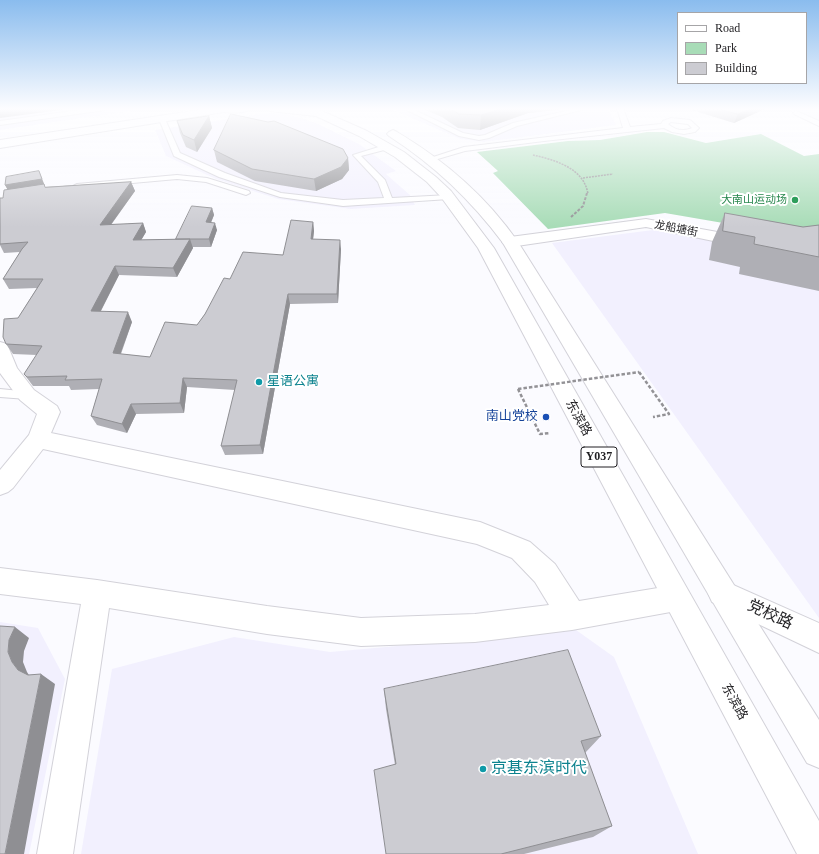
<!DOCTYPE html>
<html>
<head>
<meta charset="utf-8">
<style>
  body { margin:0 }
  #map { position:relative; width:819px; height:854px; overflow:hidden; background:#fbfbff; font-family:"Times New Roman",serif }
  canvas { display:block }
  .legend { position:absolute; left:677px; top:12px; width:130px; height:72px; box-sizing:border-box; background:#fff; border:1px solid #a6a5a7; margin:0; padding:5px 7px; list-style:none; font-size:12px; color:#201f22 }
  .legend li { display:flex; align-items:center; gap:8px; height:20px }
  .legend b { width:20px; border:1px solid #a6a5a7 }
</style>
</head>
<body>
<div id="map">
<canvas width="819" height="854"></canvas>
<ul class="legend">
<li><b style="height:5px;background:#fff"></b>Road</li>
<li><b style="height:11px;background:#a8dcb7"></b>Park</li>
<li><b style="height:11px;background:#ccccd2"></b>Building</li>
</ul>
</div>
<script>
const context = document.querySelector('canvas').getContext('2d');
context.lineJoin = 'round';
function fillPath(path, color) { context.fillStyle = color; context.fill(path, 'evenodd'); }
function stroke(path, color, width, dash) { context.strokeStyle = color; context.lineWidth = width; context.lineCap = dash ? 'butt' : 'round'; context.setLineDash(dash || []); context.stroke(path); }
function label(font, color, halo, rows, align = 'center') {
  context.font = font + ' "Times New Roman","Noto Sans SC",serif'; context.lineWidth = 4; context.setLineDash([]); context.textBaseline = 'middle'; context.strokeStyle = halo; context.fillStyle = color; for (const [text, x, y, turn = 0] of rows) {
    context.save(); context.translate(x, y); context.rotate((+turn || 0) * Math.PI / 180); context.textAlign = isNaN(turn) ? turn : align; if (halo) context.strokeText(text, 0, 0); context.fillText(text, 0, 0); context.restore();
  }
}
fillPath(new Path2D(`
  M0 108H150L0 130Z
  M389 108H608L616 125 484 142 460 139Z
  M785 108H819V122L796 111Z
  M284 113 316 123 359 144 396 171 386 174 410 195 415 205 351 209 278 199 216 179 166 156 155 130 261 114Z
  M653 230 739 244H819V618L552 243Z
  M0 622 38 628 65 679 29 854H0Z
  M576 630 614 657 698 854H81L112 669 234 637 330 652Z`), '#f2f0fe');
fillPath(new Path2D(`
  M647 132H664L706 143 761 134 804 156 819 154V229L729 224 665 213 548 229 493 173 498 171 477 152 568 141 600 140Z`), '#a8dcb7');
const service = new Path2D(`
  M94 108H108L105 110 0 125V121Z
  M403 108H410L463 133 479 136 485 135 513 123 579 108H589L517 126 489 138 479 140 459 136Z
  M617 108H623L630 127 661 124 663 121 671 118 690 120 699 128 695 132 684 134 672 132 664 128 544 141 465 151 431 161 427 159 464 147 623 128ZM671 122 688 124 692 128C683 132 675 130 668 124Z
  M796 111 819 121V126L794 114 793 113Z
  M162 117 165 119 180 153 225 173 281 193 343 200 384 198 378 182 353 155 385 145 389 147 388 149 361 156 385 180 392 198 449 195 453 197 449 199 343 206 280 197 219 177 174 156 159 119Z
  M177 175 207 178 249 191 250 193 246 195 206 182 177 179 77 188 73 186 77 184Z
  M0 389 31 392 33 395 31 398 27 399 0 397Z`);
const minor = new Path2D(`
  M646 219 723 233 749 237 752 240 749 243 744 245 723 243 646 227 510 247 505 245 502 242 505 239 510 237Z
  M0 342 7 344 17 368 34 390 57 406 60 412 51 433 480 522 530 542 555 564 579 601 676 585 686 589 690 598 686 607 676 611 572 630 475 642 361 646 267 634 109 608 73 854H37L81 604 0 594V568L97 580 267 606 361 618 475 614 549 605 535 582 512 558 477 544 43 449 13 488 8 492 0 495V470L29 435 37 414 20 400 0 373Z
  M722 580 819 623V653L712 602 708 593 712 584Z`);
const secondary = new Path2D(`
  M212 108H235L230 111 0 148V140Z`);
const primary = new Path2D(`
  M219 108H251C246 114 227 113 219 111Z
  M265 108H315L367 131 404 152 436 177 451 191 494 248 819 821V854H797L478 248 441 197 427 182 395 157 359 136 316 116 270 111Z
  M393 130 397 132C444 160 486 196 518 242L819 720V768L807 763 503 243C471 200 434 165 389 136L387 134 389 132Z`);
stroke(service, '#d3d2d9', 2);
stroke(minor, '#d3d2d9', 2);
stroke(secondary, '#d3d2d9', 2);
stroke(primary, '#d3d2d9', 2);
stroke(new Path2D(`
  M533 155C555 160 584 168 588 194
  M583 178 613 174`), '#939296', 1.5, [2, 1]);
stroke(new Path2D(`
  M571 217 583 206 587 193`), '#939296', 2, [3, 1.5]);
stroke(new Path2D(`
  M639 372 669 414 653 417
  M518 389 540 434 550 433`), '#939296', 2.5, [3.5, 2]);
fillPath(service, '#fff');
fillPath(minor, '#fff');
fillPath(secondary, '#fff');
fillPath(primary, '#fff');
stroke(new Path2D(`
  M518 389 639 372`), '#939296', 2.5, [3.5, 2]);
fillPath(new Path2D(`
  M419 108H574L528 113 480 130 458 128 442 117 423 109Z
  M685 108H767L734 123Z
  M209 116 212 128 197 152 186 147 180 133 177 121Z
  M214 150 348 158 349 170 342 179 316 191 255 181 217 162Z
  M131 182 135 191 111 225 143 223 146 232 141 240 176 239 212 208 214 215 211 223 217 230 211 247H193V248L177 277 119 275 101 311 132 322 121 354 150 357 197 325 230 279 283 255 313 222 314 231 313 239 341 249 338 303 290 304 263 454 225 455 221 446 235 390 187 387 184 413 136 414 127 433 97 425 91 416 99 389 71 390 69 386H33L24 374 37 355 13 354 6 344 18 318 37 288 9 289 3 279 20 252 4 253 0 245V198H3L8 190 5 185 45 186V187Z
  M725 213 803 227 819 225V291L739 274 740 267 709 260 712 242Z
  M384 689 601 736 585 753 612 826 593 837 524 854H386L395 765 386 709Z`), '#afafb5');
fillPath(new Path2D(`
  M0 108H76L0 118Z
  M504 108H574L528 113 480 130 481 115Z
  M752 108H767L734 123 738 114Z
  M209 116 212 128 197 152 194 140Z
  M348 158 349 170 342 179 316 191 314 179Z
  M39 171 45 186 9 192 5 185Z
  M131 182 135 191 104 234 100 225Z
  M212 208 214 215 208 229 206 222Z
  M313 222 314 231 312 248 311 239Z
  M143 223 146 232 136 249 133 240Z
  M215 223 217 230 211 247 209 239Z
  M190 239 193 248 177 277 173 268Z
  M340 240 341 249 338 303 337 294Z
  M115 266 119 275 96 320 91 311Z
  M288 294 290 304 263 454 260 445Z
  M128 312 132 322 117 363 113 353Z
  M183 378 187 387 184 413 180 403Z
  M131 404 136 414 127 433 122 424Z
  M15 627 29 638 24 651 23 662 27 672 32 680 18 670 12 662 8 652 9 640Z
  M41 674 55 684 24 854H5Z`), '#8f8f93');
const building = new Path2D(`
  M450 108H504L481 115 459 114Z
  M716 108H752L738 114Z
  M231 114 268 122 274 121 343 149 348 158 341 167 314 179 252 169 214 150Z
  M209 116 194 140 183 135 177 121Z
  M39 171 42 179 5 185 6 177Z
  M131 182 100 225 143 223 133 240 190 239 173 268 115 266 91 311 128 312 113 353 150 357 165 322 197 325 205 314 224 278 230 279 243 252 283 255 291 220 313 222 311 239 340 240 337 294H288L260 445 221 446 237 380 183 378 180 403 131 404 122 424 91 416 102 379 65 380 67 376 27 377 24 374 42 346 6 344 3 337 4 319 18 318 43 279H3L22 249 28 242 0 244V198H3L4 190 44 184 45 187Z
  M192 206 212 208 206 222 215 223 209 239H176Z
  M725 213 803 227 819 225V257L754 244 755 237 723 231Z
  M0 626 15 627 9 640 8 652 12 662 18 670 28 675 41 674 5 854H0Z
  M568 650 601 736 581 741 612 826 501 854H386L374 770 396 764 384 689Z`);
fillPath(building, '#ccccd2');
stroke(building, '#8f8f93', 1);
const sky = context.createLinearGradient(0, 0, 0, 227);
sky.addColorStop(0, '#8abcee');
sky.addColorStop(0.48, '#fdfdff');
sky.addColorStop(1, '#fdfdff00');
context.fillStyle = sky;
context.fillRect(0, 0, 819, 227);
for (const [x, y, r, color] of [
  [795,200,4,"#2e9e5b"],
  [259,382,4,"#0f9aa8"],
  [546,417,4,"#1a4fb4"],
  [483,769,4,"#0f9aa8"]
]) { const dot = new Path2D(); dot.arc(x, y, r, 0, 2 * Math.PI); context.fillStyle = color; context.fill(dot); stroke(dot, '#fff', 1.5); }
label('11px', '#27864d', '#fff', [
  ["大南山运动场",787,200]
], 'right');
label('11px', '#201f22', '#fff', [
  ["龙船塘街",676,229,11]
]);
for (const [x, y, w] of [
  [599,457,36]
]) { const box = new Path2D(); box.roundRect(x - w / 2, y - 10, w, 20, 3); context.fillStyle = '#fff'; context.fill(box); stroke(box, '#201f22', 1); }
label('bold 12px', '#201f22', null, [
  ["Y037",599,457]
]);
label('13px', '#0d838f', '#fff', [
  ["星语公寓",267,382]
], 'left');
label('13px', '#164399', '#fff', [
  ["南山党校",538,417]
], 'right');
label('13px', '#201f22', '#fff', [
  ["东滨路",578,418,61],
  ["东滨路",734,702,61]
]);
label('16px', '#201f22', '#fff', [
  ["党校路",770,615,25]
]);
label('16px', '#0d838f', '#fff', [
  ["京基东滨时代",491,769]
], 'left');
</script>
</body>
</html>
